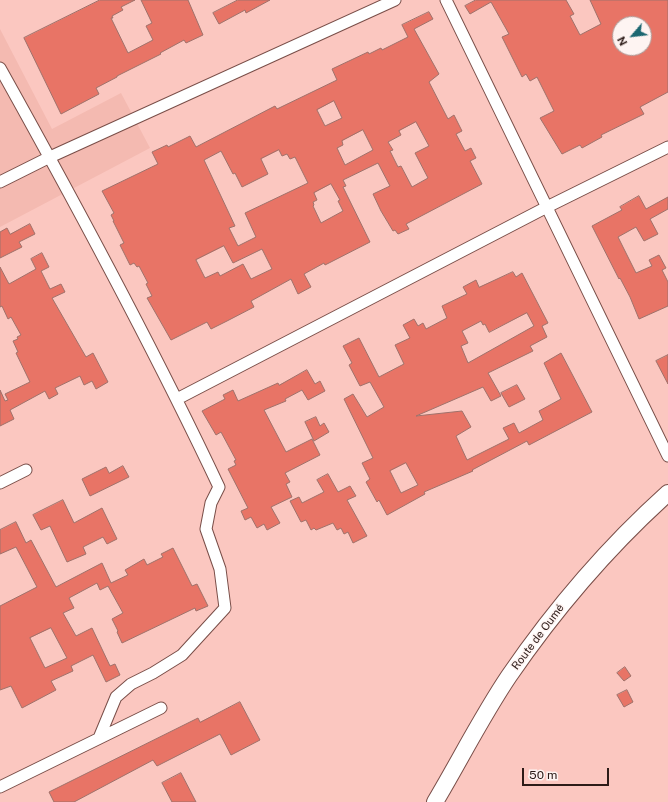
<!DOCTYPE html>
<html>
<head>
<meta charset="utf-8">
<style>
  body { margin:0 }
  #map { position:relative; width:668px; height:802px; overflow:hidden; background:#fbc7c0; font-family:"Public Sans",sans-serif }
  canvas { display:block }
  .north { position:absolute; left:612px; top:16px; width:40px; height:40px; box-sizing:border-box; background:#fef4f2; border:1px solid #aa9d9b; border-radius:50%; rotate:242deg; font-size:11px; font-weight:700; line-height:16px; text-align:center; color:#2d1b18 }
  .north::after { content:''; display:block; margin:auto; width:14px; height:18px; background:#1c6771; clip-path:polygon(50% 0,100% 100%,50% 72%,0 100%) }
  .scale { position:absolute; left:522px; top:768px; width:87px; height:18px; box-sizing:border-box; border:2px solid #2d1b18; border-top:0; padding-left:5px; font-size:12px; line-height:14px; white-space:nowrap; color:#2d1b18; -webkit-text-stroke:3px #fef4f2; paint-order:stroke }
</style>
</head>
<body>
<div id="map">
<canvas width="668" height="802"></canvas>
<div class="north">N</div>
<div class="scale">50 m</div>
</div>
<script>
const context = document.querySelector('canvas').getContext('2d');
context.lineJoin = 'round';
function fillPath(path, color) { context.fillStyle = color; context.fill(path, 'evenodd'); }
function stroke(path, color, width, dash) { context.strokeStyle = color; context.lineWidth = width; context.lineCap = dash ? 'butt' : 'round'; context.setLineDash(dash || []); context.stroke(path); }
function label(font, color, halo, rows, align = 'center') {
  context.font = font + ' "Public Sans",sans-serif'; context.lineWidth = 3; context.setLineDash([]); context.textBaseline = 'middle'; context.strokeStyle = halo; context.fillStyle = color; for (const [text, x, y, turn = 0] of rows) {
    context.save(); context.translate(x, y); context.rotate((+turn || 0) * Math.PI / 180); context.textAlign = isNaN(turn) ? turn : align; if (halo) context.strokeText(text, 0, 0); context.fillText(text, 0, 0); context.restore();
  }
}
fillPath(new Path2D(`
  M0 29 52 129 121 93 150 148 0 227Z`), '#f4bab1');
const building = new Path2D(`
  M100 0H135L121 7 123 10 112 16 113 18H111L128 53 153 40 146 26 152 23 141 0H188L203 35 186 43 184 40 160 53 161 54 117 76V77L96 88 99 94 61 114 24 38Z
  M238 0H270L246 13 245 10 219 24 213 13Z
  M476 0H566L574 14 570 16 580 35 601 24 590 0H668V92L640 107 644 114 601 135 602 137 582 148 580 145 562 154 540 118 554 111 537 77 530 81 526 74 522 77 502 37 509 34 491 2 470 14 465 6ZM620 24H644V48H620Z
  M429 12 433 19 414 29 439 74 429 82 448 119 454 115 462 131 456 134 465 151 471 148 476 158 470 161 482 184 406 224 409 229 398 234 395 230 393 231 381 211 373 194 390 186 378 163 343 180 346 186 343 187 370 242 325 265 324 263 304 274 311 287 298 294 291 279 251 301 254 307 227 321 211 329 207 322 171 340 147 298 152 296 146 284 148 283 139 266 137 267 134 263 130 265 120 245 124 243 113 221H114L111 215 114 213 102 191 158 164 152 152 167 145 168 147 190 136 196 147 275 106 277 109 337 80 332 69 368 52 369 54 381 48 382 50 408 37 402 25ZM334 101 342 118 325 126 317 110ZM416 122 429 146 415 153 428 178 412 187 401 166 398 167 390 151 393 150 388 142 401 135 399 131ZM363 130 373 150 345 165 337 148 343 145 342 141ZM279 150 282 156 287 154 290 159 295 157 308 183 245 213 256 237 238 246 229 228 235 226 204 160 221 151 233 174 235 173 242 187 268 174 261 159ZM331 184 340 200 338 201 343 211 321 223 313 206 314 205 313 202 317 200 314 193ZM224 246 233 263 262 249 272 269 251 279 243 264 220 276 218 272 205 278 196 260Z
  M639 196 646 209 668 197V209L650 219 658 234 644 241 636 227 618 237 636 273 652 266 649 260 659 255 666 268 662 270 668 282V306L639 319 630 297 620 278 619 279 592 226 622 210 620 207Z
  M30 224 35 234 19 242 22 247 0 258V232L7 228 10 234Z
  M42 253 49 267 41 271 50 289 61 284 65 292 52 298 86 357 93 353 108 382 96 389 92 381 84 385 80 376 55 388 58 394 49 399 45 391 10 410 14 419 0 426V390L5 401 8 400 5 394 30 382 16 353 18 352 13 341 18 339 17 337 21 335 11 317 8 319 2 306 0 307V267L9 284 36 269 31 259Z
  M513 272 516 277 522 273 548 323 542 326 547 337 530 346 533 351 488 373 501 396 491 401 483 387 416 416 462 411 471 427 456 436 467 460 509 439 503 428 514 423 519 433 543 420 539 411 561 399 544 363 561 353 592 412 529 445 527 441 472 470 473 471 424 492 425 494 387 515 379 500 377 502 366 482 370 479 362 463 373 458 344 399 353 394 367 417 384 407 370 382 360 386 349 365 352 363 343 346 359 338 379 377 404 364 395 345 410 338 403 325 414 319 418 326 423 323 426 329 447 318 442 306 467 294 463 287 476 280 479 287ZM527 313 534 326 468 363 461 346 468 343 462 331 481 321 483 325 485 324 489 332ZM406 463 418 485 401 493 390 471Z
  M668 355V384L656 361Z
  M307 370 315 384 320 381 325 391 308 400 302 390 285 399 286 401 264 410 286 452 312 439 320 455 285 473 290 482 286 484 292 497 271 507 280 523 267 530 264 524 257 528 251 517 245 520 241 511 248 508 228 469 236 465 234 461 236 460 221 432 216 435 202 411 225 399 223 395 233 390 238 401 278 383 279 385Z
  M517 385 525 399 509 407 501 393Z
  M316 417 320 426 324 423 329 432 314 441 305 422Z
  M123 466 129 477 90 496 82 479 106 467 109 473Z
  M328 474 338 492 350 486 356 496 347 500 367 536 353 543 348 532 344 534 341 528 337 530 333 523 316 530 314 528 311 530 306 520 301 522 290 501 299 497 302 503 324 492 317 480Z
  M63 500 74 523 102 508 117 539 107 544 103 537 83 547 86 554 67 562 50 526 41 530 33 515Z
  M16 522 26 543 31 540 56 587 102 563 111 583 128 575 125 570 144 559 147 565 163 557 161 554 173 548 192 586 197 584 208 606 196 611 195 608 122 643 117 632 118 631 112 619 123 613 108 586 100 590 97 583 69 598 74 608 63 613 76 636 92 628 110 666 115 664 120 675 106 682 93 655 71 666 73 671 51 681 56 690 22 708 11 686 0 690V606L37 587 16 547 0 554V530ZM51 628 67 658 45 668 30 638Z
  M625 667 631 676 624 681 617 673Z
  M627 690 633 702 624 707 617 695Z
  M240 702 260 740 231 755 220 734 157 766 153 760 74 802H54L49 792 198 718 200 722Z
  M181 773 196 802H172L162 783Z`);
fillPath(building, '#e87466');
stroke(building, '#9f716a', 1);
const street = new Path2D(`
  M446 0 668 456
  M0 68C77 206 152 345 219 487L211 503 206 529 220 569 225 608 182 655 153 673 131 684 116 697 99 738
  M0 182 50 157 395 0
  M177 399 547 207 668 147
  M0 483 26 470
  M0 787 161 708`);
const secondary = new Path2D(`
  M435 802C460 760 482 716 509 676 555 609 608 547 668 493`);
stroke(street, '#794e48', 13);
stroke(secondary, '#794e48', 18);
stroke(street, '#fff', 11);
stroke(secondary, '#fff', 16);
label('11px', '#2d1b18', '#fef4f2', [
  ["Route de Oumé",538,637,-53]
]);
</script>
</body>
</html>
